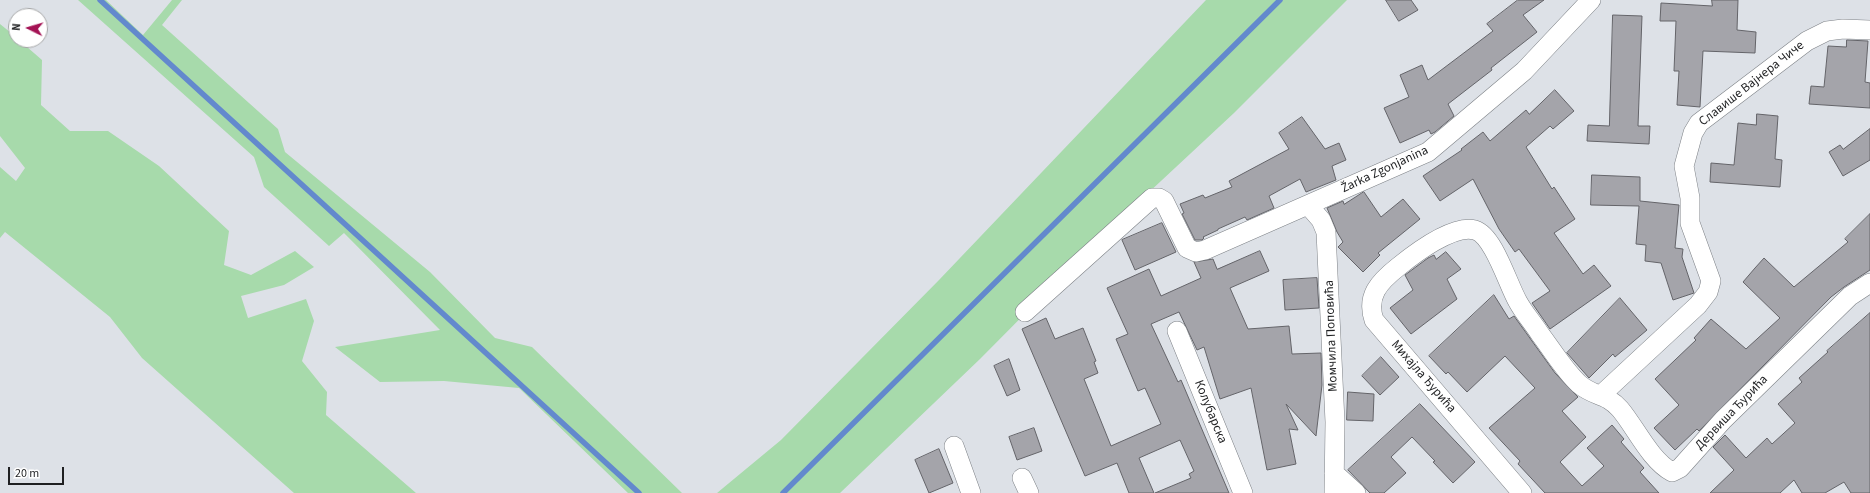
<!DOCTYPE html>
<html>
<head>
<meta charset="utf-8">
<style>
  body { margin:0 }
  #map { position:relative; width:1870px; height:493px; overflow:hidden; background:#dde1e7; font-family:"Source Sans 3",sans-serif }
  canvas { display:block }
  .north { position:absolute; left:8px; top:8px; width:40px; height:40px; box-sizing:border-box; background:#fff; border:1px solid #a5a6a7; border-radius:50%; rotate:275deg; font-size:11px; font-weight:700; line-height:16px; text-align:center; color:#1f2022 }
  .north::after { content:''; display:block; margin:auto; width:14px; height:18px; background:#a41254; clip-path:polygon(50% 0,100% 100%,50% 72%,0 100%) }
  .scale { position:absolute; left:8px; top:467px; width:56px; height:18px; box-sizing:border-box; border:2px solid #1f2022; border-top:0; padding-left:5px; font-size:12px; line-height:14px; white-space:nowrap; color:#1f2022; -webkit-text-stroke:3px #fff; paint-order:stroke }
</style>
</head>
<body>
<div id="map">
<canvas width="1870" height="493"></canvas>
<div class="north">N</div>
<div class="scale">20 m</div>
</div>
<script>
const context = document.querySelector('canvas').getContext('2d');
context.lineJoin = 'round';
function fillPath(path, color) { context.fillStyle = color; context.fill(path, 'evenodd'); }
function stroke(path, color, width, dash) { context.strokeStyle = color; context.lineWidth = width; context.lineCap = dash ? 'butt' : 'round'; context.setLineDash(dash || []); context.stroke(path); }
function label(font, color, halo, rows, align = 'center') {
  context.font = font + ' "Source Sans 3",sans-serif'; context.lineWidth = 3; context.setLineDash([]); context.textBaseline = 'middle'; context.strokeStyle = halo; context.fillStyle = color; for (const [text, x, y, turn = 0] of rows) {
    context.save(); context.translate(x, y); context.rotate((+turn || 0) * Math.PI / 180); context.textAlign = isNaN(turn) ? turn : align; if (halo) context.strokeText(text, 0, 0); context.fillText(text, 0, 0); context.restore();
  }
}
fillPath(new Path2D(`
  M78 0H106L143 35 172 0H182L162 25 278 129 285 152 430 272 495 338 532 347 682 493H628L519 388 444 381 380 382 335 347 440 330 344 233 329 246 264 187 254 157Z
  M1206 0H1347L1234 113 1103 235 980 359 840 493H717L781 440 939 280Z
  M0 24 16 37V40H19L42 60 41 105 70 131H108L159 166 229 231 224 265 251 275 295 251 314 267 284 285 241 296 248 318 306 299 314 321 302 361 327 392 326 415 416 493H294L142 358 110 317 5 232 0 238V167L16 181 25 168 0 136Z`), '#a7daab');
stroke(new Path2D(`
  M100 0 639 493
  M783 493 1280 0`), '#6389cd', 5.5);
const building = new Path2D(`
  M1386 0H1411L1418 10 1399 21Z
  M1518 0H1544L1523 15 1537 32 1491 68 1492 70 1448 104 1454 116 1435 132 1431 134 1429 130 1400 143 1384 108 1409 97 1400 75 1422 65 1428 80 1493 31 1487 24Z
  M1712 0H1738L1737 30 1756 32 1755 53 1703 51 1700 107 1677 105 1679 71H1674L1676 21H1660L1661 3 1712 6Z
  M1613 15 1642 16 1638 126H1650L1649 144 1587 141 1588 125 1609 126Z
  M1847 40 1868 41 1865 82 1870 83V108L1809 104 1811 86 1824 87 1828 46 1846 47Z
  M1555 90 1574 111 1553 129 1550 126 1526 147 1552 189 1554 187 1575 219 1554 233 1583 274 1594 265 1611 286 1550 329 1532 303 1550 291 1519 249 1515 252 1499 229 1473 179 1440 201 1423 176 1462 150 1461 149 1483 132 1490 141 1526 110 1529 114Z
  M1757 114 1778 116 1775 159 1782 160 1780 187 1710 182 1711 163 1734 165 1738 123 1756 125Z
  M1302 117 1325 149 1339 143 1346 160 1332 166 1336 180 1306 192 1300 179 1269 196 1274 208 1247 220 1245 217 1218 229V230L1203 237 1204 238 1202 240H1195L1182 214 1184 213 1180 204 1203 195 1205 198 1232 187 1229 181 1289 149 1279 133Z
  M1870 129V160L1843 176 1829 152 1840 145 1843 149Z
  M1592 175 1640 177V201L1679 205 1675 248 1683 249 1682 257 1694 293 1673 300 1661 263 1645 261 1646 245 1636 244 1639 206 1591 205Z
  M1364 192 1381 217 1403 199 1420 219 1378 253 1380 255 1363 272 1338 247 1343 242 1337 232 1327 208 1343 201 1344 204Z
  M1870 214V270L1844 287 1831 297 1699 431 1697 429 1675 450 1654 428 1679 405 1655 379 1696 340 1694 338 1711 319 1746 349 1780 318 1743 282 1755 268 1764 258 1794 287 1848 242 1845 239Z
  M1162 223 1176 252 1135 270 1122 240Z
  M1260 251 1269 271 1230 288 1248 329 1289 326 1292 354 1321 353 1322 385 1316 436 1286 404 1298 430 1289 429 1296 464 1267 470 1251 388 1220 399 1204 347 1197 350 1179 312 1151 324 1178 382 1181 380 1229 493H1155L1191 478 1189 474 1194 471 1180 440 1139 458 1154 493H1129L1117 463 1085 476 1022 329 1046 318 1055 339 1083 328 1096 361 1094 362 1098 373 1084 379 1111 446 1161 424 1145 388 1138 391 1116 339 1128 334 1107 288 1149 269 1161 296 1201 278 1194 262 1213 259 1217 269Z
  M1446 252 1461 269 1447 279 1457 299 1411 334 1390 308 1413 290 1405 275 1428 258 1434 255 1436 259Z
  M1317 278 1319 308 1285 310 1283 280Z
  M1494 295 1509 319 1514 316 1555 373 1578 397 1562 411 1586 437 1560 462 1582 486 1604 466 1587 448 1612 425 1624 439 1621 442 1644 468 1640 472 1659 493H1545L1518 464 1520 461 1489 428 1535 388 1505 356 1467 392 1448 372 1446 374 1429 356Z
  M1620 298 1647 330 1615 357 1613 354 1589 378 1567 353Z
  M1870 313V493H1851L1844 482 1825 493H1802L1794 480 1780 493H1710L1734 470 1713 447 1725 435 1746 458 1767 438 1772 444 1795 423 1778 404 1802 382 1799 378 1828 352 1827 351Z
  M1381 357 1399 377 1380 395 1362 376Z
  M1009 359 1020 390 1007 396 994 366Z
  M1348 392 1374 394 1373 421 1347 420Z
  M1420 404 1475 462 1453 483 1433 462 1435 461 1412 437 1391 457 1406 473 1384 493H1370L1348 470Z
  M1034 428 1042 451 1017 460 1009 437Z
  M939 449 953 483 929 493 915 460Z`);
fillPath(building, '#a4a4aa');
stroke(building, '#646469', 1);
const street = new Path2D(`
  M1308 205 1321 220 1326 232 1335 422 1334 493
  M1025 312 1152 198H1159L1164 201 1187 248 1196 252 1205 250 1428 152 1524 71 1591 0
  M1177 331 1243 493
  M1601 395 1698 305 1708 292 1711 281 1690 223V198L1684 166 1693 133 1699 123 1807 41 1827 31 1843 29 1870 30
  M954 446 971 493
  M1334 473 1356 493
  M1022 478 1029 493
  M1522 493 1374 320C1366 296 1379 282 1398 267 1414 254 1453 224 1475 230 1494 236 1508 285 1518 302 1524 313 1533 323 1540 334 1553 351 1564 370 1579 384 1594 397 1606 393 1620 409 1636 428 1650 460 1672 472L1680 468 1723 420 1850 296 1870 283`);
stroke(street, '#7d8186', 20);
stroke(street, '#fff', 19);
label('13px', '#1f2022', '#fff', [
  ["Славише Вајнера Чиче",1752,84,-38],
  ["Žarka Zgonjanina",1385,170,-25],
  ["Момчила Поповића",1332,336,-92],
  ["Михајла Ђурића",1423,377,49],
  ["Колубарска",1210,412,68],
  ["Дервиша Ђурића",1732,413,-46]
]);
</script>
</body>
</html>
